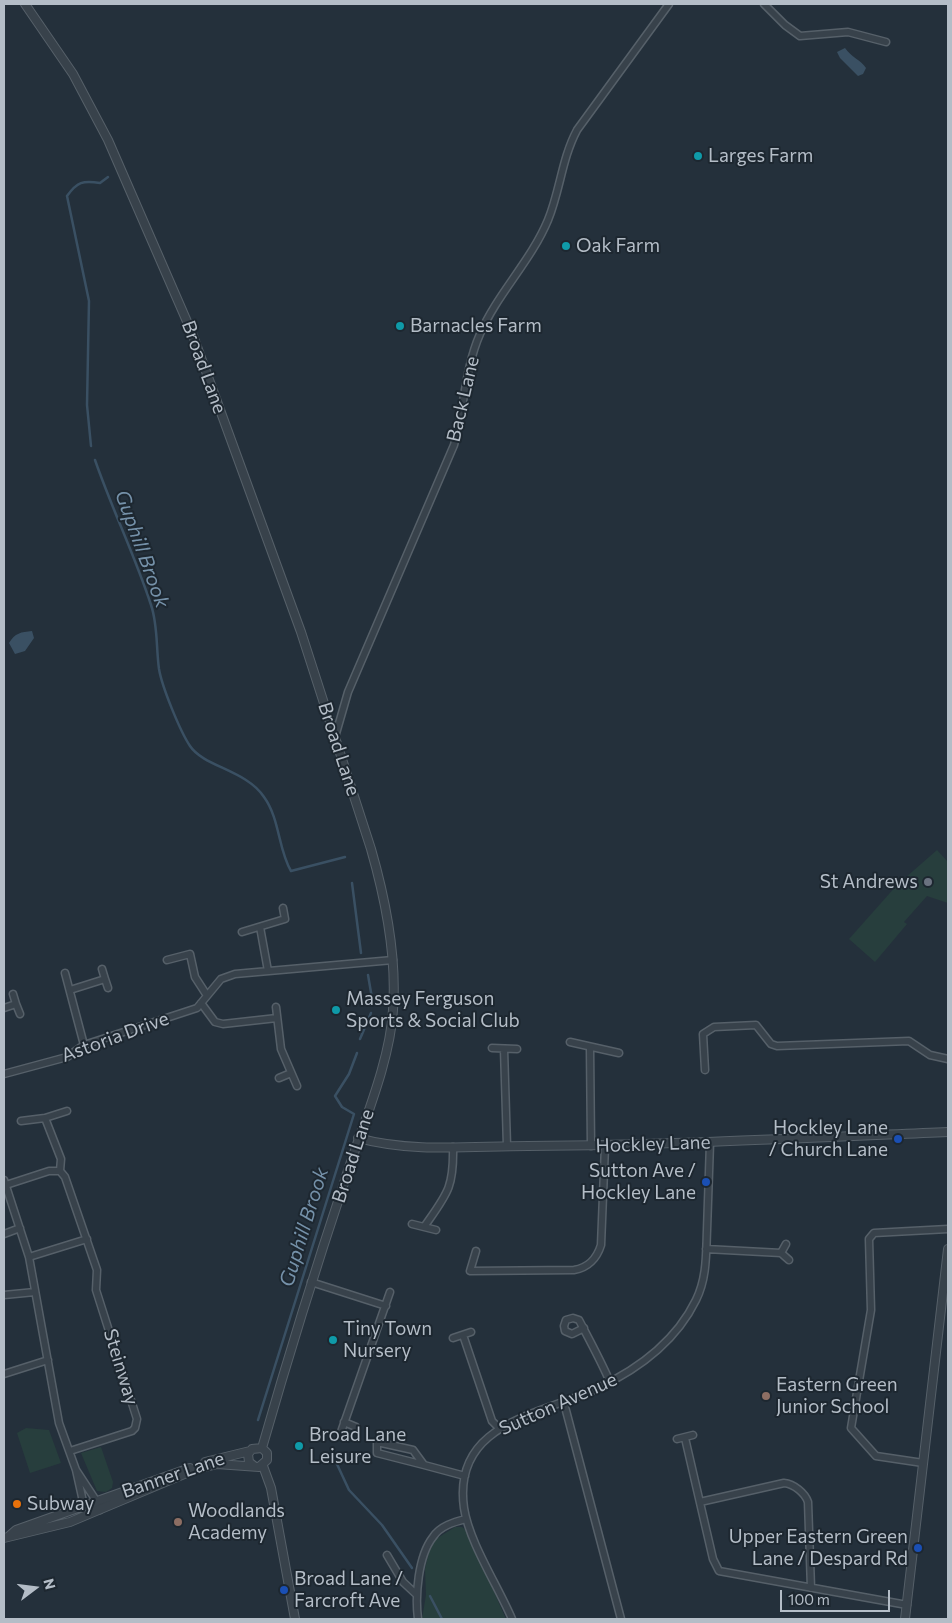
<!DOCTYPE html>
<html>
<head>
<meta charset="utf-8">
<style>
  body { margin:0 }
  #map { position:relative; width:952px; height:1623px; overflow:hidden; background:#24303b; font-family:Commissioner,sans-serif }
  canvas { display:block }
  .frame { position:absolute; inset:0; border:5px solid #b4bdc7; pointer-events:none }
  .north { position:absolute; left:10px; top:1563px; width:50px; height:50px; -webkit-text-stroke:4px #1d2730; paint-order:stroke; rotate:75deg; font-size:14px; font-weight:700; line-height:20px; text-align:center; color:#b4bdc7 }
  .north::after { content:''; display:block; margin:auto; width:18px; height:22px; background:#b4bdc7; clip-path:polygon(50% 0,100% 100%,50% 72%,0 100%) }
  .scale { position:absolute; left:780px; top:1590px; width:110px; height:22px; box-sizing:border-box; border:2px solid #b4bdc7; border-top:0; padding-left:6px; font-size:15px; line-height:18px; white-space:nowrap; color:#b4bdc7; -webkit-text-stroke:4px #1d2730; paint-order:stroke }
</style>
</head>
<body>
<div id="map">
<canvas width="952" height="1623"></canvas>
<div class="frame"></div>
<div class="north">N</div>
<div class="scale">100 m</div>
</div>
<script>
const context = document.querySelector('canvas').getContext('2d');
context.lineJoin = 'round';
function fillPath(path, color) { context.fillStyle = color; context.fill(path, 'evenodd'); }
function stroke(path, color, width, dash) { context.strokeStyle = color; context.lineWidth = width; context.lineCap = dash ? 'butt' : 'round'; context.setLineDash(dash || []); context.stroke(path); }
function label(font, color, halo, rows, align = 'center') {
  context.font = font + ' Commissioner,sans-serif'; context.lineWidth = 4; context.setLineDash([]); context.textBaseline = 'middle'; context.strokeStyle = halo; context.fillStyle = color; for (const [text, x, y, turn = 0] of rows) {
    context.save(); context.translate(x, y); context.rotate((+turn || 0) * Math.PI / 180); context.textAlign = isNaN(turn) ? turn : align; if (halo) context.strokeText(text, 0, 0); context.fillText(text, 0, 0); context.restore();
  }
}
fillPath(new Path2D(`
  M937 850 948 862V903L927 896 904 922 907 924 875 962 849 939 897 885Z
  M26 1428 49 1430 61 1463 30 1473 17 1433Z
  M101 1447 113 1482 112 1488 106 1492 97 1491 81 1453Z
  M455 1527H462L467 1531 506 1619H422L426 1595 425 1569 429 1551 436 1539Z`), '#273e3d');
fillPath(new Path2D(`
  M845 48C851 57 861 60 866 68L863 74 858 76 840 58 837 52Z
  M32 631 34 638 25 651 15 654 9 643C15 633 21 632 32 631Z`), '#3a5063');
stroke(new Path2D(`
  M91 446 87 405 89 301 67 196C77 182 83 180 100 183L108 177
  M95 460C112 509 135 556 151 605 158 625 156 648 159 669 162 687 180 731 190 746 204 767 246 770 264 797 280 819 278 849 291 871L345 857
  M352 883 361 953
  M368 975 373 1004
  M360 1039 371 1013
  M258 1420 354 1114 342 1107 335 1096 349 1074 357 1053
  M321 1456 336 1462 349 1490 382 1525 412 1568
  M430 1596 442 1619`), '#3a5063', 2.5);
const minor = new Path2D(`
  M764 4 785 25 800 36 848 32 886 42
  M335 737 348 692 454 445C464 409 465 368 480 334 497 294 531 261 548 220 560 191 562 158 577 130L669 4
  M260 927 268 971
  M242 932 285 919 283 908
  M167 960 190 954 195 977 206 994
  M65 973 84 1045
  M105 979 108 988
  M70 990 105 979 102 969
  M201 1003 215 1022 223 1024 277 1018
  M16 1004 20 1014
  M276 1007 281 1049 297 1086
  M4 1008 16 1004 13 994
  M570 1042 619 1053
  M492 1048 517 1049
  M590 1048 591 1146
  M504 1049 507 1146
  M705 1070 703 1034 714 1027 756 1025 771 1044 777 1046 909 1041 930 1055 948 1059
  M4 1074 67 1057 84 1045 197 1008 221 979 235 974 393 960
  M279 1078 291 1073
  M45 1118 61 1159 60 1171
  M21 1121 45 1118 67 1111
  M4 1180 29 1257 59 1423 76 1470
  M6 1185 49 1171H60L65 1177 97 1270 96 1290 137 1419 135 1428 132 1431 70 1451
  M412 1224 436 1230
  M424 1227C447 1194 454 1188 453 1147
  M4 1234 20 1228
  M786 1244 781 1253 789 1260
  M706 1249 781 1253
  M476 1251 470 1271 574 1270C588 1268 597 1258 601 1245L605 1146
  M29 1257 87 1239
  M311 1282 386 1306
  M4 1295 35 1292
  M584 1328 572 1334 565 1331 564 1326 566 1320 573 1318 579 1320C590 1341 601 1361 610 1382
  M463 1335 492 1421 499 1428
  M453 1338 471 1332
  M4 1374 48 1360
  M564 1403 621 1619
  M344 1422 356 1427
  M341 1432 390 1292
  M685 1438 713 1559 719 1571 907 1605
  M677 1439 693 1435
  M923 1463 876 1456 851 1428 871 1310 869 1239 874 1233 948 1229
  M424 1465 377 1453V1442L413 1450 424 1465 465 1476
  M700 1502 784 1483C794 1484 805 1493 808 1502L811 1588
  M100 1510 97 1502 76 1470 84 1506 90 1509 116 1499
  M387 1555 403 1582 417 1595
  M418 1619C415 1596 418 1556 433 1537 440 1526 454 1522 466 1519
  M512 1619C498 1586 469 1542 464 1508 452 1423 539 1415 596 1389 637 1370 676 1341 696 1300 707 1278 706 1254 707 1230 708 1201 709 1172 710 1143`);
const tertiary = new Path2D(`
  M25 4 73 74 108 140 192 333 301 632 371 849C386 901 397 956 393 1010 390 1063 362 1126 346 1177 316 1267 288 1357 262 1448
  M358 1138C412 1153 473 1146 528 1146 668 1145 808 1138 948 1132
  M205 1462 250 1451
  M263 1466 271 1488 295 1619
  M8 1537 16 1530 190 1468
  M4 1538 70 1522 194 1470 217 1464 259 1467 267 1460V1453L262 1448 252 1449 248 1454 249 1462 254 1466
  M905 1619 948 1249`);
stroke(minor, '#566069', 9);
stroke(tertiary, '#566069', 10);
stroke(minor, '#38424b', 6);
stroke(tertiary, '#38424b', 8);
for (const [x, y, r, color] of [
  [698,156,5,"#0f9aa8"],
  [566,246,5,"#0f9aa8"],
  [400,326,5,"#0f9aa8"],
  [928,882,5,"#6b7280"],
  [336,1010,5,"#0f9aa8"],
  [898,1139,5,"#1a4fb4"],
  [706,1182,5,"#1a4fb4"],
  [333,1340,5,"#0f9aa8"],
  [766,1396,5,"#8d6e63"],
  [299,1446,5,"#0f9aa8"],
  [17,1504,5,"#e8710a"],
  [178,1522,5,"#8d6e63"],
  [918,1548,5,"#1a4fb4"],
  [284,1590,5,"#1a4fb4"]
]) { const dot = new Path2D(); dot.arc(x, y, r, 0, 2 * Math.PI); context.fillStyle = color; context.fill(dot); stroke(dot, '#1d2730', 2); }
label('19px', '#b4bdc7', '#1d2730', [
  ["Larges Farm",708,156],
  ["Oak Farm",576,246],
  ["Barnacles Farm",410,326],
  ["St Andrews",918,882,"right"],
  ["Massey Ferguson",346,999],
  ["Sports & Social Club",346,1021],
  ["Hockley Lane",888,1128,"right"],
  ["/ Church Lane",888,1150,"right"],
  ["Sutton Ave /",696,1171,"right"],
  ["Hockley Lane",696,1193,"right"],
  ["Tiny Town",343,1329],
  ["Nursery",343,1351],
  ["Eastern Green",776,1385],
  ["Junior School",776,1407],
  ["Broad Lane",309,1435],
  ["Leisure",309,1457],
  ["Subway",27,1504],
  ["Woodlands",188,1511],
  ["Academy",188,1533],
  ["Upper Eastern Green",908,1537,"right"],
  ["Lane / Despard Rd",908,1559,"right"],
  ["Broad Lane /",294,1579],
  ["Farcroft Ave",294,1601]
], 'left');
label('19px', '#b4bdc7', '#1d2730', [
  ["Broad Lane",204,367,70],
  ["Back Lane",463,399,-77],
  ["Broad Lane",339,749,72],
  ["Astoria Drive",115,1037,-20],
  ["Hockley Lane",653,1144,-2],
  ["Broad Lane",353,1156,-72],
  ["Steinway",121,1367,73],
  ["Sutton Avenue",558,1404,-24],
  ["Banner Lane",173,1475,-19]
]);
label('italic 20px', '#7591a9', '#1d2730', [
  ["Guphill Brook",142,549,70],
  ["Guphill Brook",304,1227,-73]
]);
</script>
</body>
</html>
